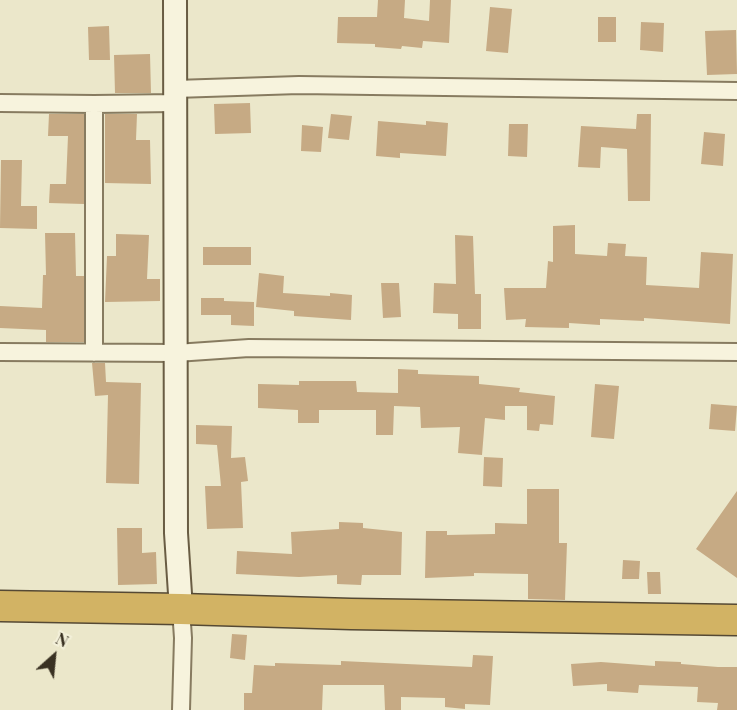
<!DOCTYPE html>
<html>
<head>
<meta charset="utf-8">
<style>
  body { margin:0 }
  #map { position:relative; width:737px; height:710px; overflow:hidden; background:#ebe7ca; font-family:"Playfair Display",serif }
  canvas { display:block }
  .north { position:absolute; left:24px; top:626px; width:60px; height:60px; -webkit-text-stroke:4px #f3f0d9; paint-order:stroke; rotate:27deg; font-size:16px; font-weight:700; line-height:24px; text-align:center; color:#393122 }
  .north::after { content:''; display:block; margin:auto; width:21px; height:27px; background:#393122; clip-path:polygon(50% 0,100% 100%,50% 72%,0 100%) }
</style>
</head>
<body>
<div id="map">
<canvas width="737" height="710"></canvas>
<div class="north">N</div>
</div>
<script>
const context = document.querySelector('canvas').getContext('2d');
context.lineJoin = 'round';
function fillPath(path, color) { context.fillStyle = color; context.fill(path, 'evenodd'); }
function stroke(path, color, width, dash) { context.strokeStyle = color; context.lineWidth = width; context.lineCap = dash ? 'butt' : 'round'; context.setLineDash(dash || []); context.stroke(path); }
fillPath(new Path2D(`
  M378 0H405L404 18 429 21 430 0H451L449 43 423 41 422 48 402 46 401 49 375 47V44L337 43 338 17H377Z
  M490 7 512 9 508 53 486 51Z
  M598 17H616V42H598Z
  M641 22 664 23 663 52 640 50Z
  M109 26 110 60H89L88 27Z
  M736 30 737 74 707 75 705 31Z
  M150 54 151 93H115L114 55Z
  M250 103 251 133 215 134 214 104Z
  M49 114H84V204L49 203 50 184H66L68 136H48Z
  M105 114H137L136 140H150L151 184 105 183Z
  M331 114 352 116 349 140 328 138Z
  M637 114H651L650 201H628L627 149 601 147 600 168 578 167 581 126 636 129Z
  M378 121 426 125V121L448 123 446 156 400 153V158L376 156Z
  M509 124H528L527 157 508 156Z
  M302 125 323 127 321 152 301 151Z
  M704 132 725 134 723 166 701 164Z
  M1 160H22L21 206H37V229L0 228Z
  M575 225V254L607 256 608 243 626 244 625 256 647 257 646 285 699 288 701 252 733 254 730 324 644 318V321L600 319V325L569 323V328L525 327 526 319 506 320 504 288H546L548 261 553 262V226Z
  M45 233H75L76 276H84V342H46V330L0 328V306L42 308 43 275H46Z
  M116 234 149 235 147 279H160V301L105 302 107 256H116Z
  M455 235 473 236 475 294H481V329H458V314L433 313 434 283 456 284Z
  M203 247H251V265H203Z
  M259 273 284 276 283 293 330 296V293L352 295 351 320 294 316V311L256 307Z
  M381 283H399L401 317 383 318Z
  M201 298H224V301L254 302V326L231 325V315H201Z
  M92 363H105L106 382 141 383 139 484 106 483 108 395 95 396Z
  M398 369 418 370V374L479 376V384L520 388 519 392 555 396 553 425 540 424 539 431 527 430V406H505V420L485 418 482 455 458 453 460 427 421 428 420 407 394 406 393 435H376V410H319V423H298V410L258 408V384L299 385V381H356L357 392 398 393Z
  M595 384 619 386 614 439 591 437Z
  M711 404 737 406 735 431 709 429Z
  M196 425 232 426 231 458 245 457 248 481 241 482 243 528 207 529 205 486H221L217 445 196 444Z
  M484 457 503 458 502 487 483 486Z
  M527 489H559V543H567L565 600 528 599V574L474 573V576L425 578 426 531H447V535L495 534V523L527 524Z
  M737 491V578L696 549Z
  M339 522 363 523V528L402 532 401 575H362L361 585 337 584V575L299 577 236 574 237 551 292 554 291 532 339 529Z
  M117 528H142V553L156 552 157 584 118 585Z
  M623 560 640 561 639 579H622Z
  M647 572H660L661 594H648Z
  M232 634 247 635 245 660 230 658Z
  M473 655 493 656 490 705 465 704V709L445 707V698L401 697V710H385L384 685H323L322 710H244V693H252L254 665 275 666V663L341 665V661L472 667Z
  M655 661 681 662V664L718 667H737V710H717L718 703 697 702 698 687 639 685 638 693 607 691V684L573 686 571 664 601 662 655 666Z`), '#c6aa84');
const street = new Path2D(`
  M175 89 299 85 737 91
  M0 103 94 104 175 103
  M0 352 176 353 249 348 737 352
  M94 353V104
  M181 710 183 638 181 609`);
const secondary = new Path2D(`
  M175 0 176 533 181 609`);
const highway = new Path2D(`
  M0 606 181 609 351 614 737 620`);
stroke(street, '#877b60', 20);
stroke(secondary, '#695c43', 26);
stroke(highway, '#554934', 33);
stroke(street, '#f7f3dd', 16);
stroke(secondary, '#f7f3dd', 22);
stroke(highway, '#d2b364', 30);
</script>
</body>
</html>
